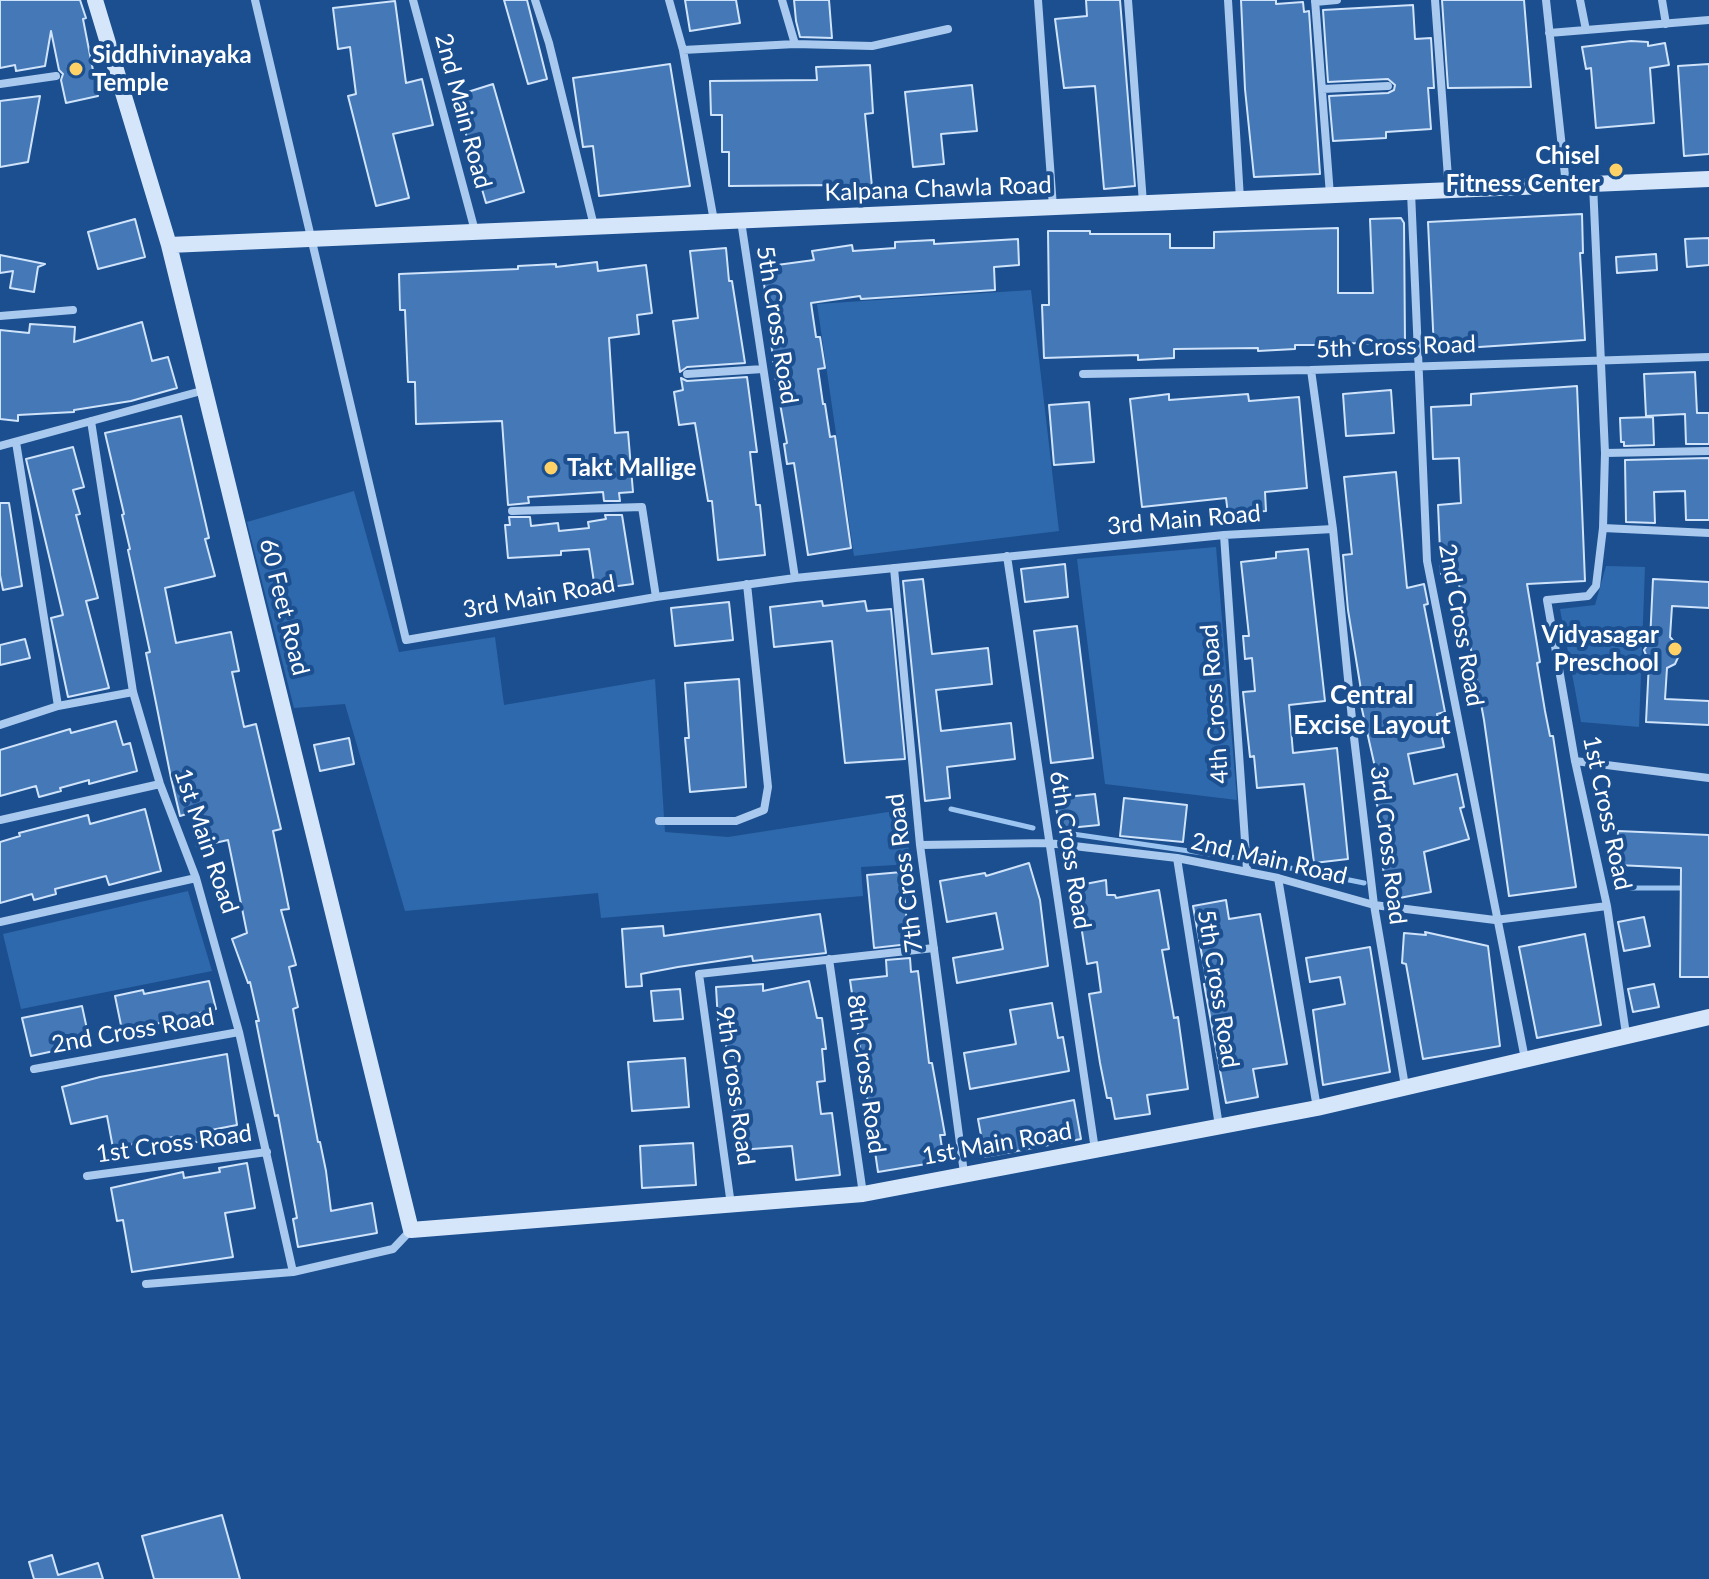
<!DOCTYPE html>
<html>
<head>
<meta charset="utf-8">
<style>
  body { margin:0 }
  canvas { display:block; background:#1b4f8f }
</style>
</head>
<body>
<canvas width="1709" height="1579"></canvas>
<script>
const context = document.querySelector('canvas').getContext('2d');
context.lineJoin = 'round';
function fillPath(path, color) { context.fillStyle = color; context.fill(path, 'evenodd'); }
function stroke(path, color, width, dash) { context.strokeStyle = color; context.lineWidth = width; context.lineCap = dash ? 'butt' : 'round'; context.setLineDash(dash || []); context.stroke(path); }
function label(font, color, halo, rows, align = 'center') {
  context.font = font + ' Lato,sans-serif'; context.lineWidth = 8; context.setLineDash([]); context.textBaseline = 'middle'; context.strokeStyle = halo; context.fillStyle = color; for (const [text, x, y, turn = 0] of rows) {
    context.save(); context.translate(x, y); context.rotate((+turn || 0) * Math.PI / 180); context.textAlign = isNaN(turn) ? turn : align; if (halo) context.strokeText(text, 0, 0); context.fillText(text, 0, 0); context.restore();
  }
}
fillPath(new Path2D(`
  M1031 290 1059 531 854 556 817 304Z
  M354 491 399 652 495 637 504 705 655 679 665 832 728 837 901 810 912 864 861 867 863 896 601 918 598 893 405 911 345 704 294 708 247 522Z
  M1216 547 1237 800 1105 784 1077 559Z
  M1606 566 1645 567 1639 727 1581 722 1560 609 1595 605Z
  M188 891 212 971 21 1009 3 934Z`), '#2e69ad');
stroke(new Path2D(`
  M951 809 1033 828
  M1059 832 1237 858
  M1260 862 1364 883
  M1627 888H1686`), '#9cc4f0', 5);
const building = new Path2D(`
  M0 0H80L86 18 83 19 98 96 66 103 61 80 63 74 59 70 51 31 45 66 16 71 15 65 0 68Z
  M504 0H527L547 79 528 84Z
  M685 0H736L740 23 690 31Z
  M794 0H829L832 38 800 37 796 21Z
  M1086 0H1120L1135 186 1104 189 1095 86 1064 88 1055 19 1087 16Z
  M1241 0H1276V4L1303 2 1304 12 1309 11 1320 174 1254 177 1245 89Z
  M1442 0H1524L1531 87 1448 88Z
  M395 1 406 83 422 79 433 125 393 134 409 198 376 206 348 96 356 94 350 47 338 49 333 8Z
  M1413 5 1415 39 1431 38 1434 88H1428L1431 129 1386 132V138L1333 141 1329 96 1388 93 1394 90 1395 85 1388 79 1328 82 1323 10Z
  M1631 41 1648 42V46L1665 43 1669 65 1650 68 1654 123 1596 128 1591 68 1586 69 1582 47Z
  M670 64 690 186 599 196 593 146 583 147 573 78Z
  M1709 64V154L1684 156 1678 66Z
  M870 65 873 113 865 114 872 187 831 189 830 185 729 186V152H722V115H711L710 81 817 80 816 67Z
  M493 84 524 192 486 203 455 96Z
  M972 85 977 131 941 134 944 164 913 167 905 92Z
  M40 96 28 162 0 167V101Z
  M1582 214 1583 253H1580L1585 340 1434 350 1428 222Z
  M1401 218 1404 223 1405 344 1337 343V345H1295V349L1258 351V348L1174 349V358L1138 360V355L1044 358 1042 305H1049L1048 231H1090V234H1170V248H1214V232L1338 228V293H1373L1370 219Z
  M135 219 145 257 98 269 88 232Z
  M1709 238V265L1687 267 1685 239Z
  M1018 239 1019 265 994 267 995 290 861 299 860 296 811 303 816 337H820L825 368 818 369 823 404H825L830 437 835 436 851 548 808 555 794 463 787 464 784 444 787 443 775 375 762 267 814 260 812 251 852 245 853 251 895 248V242L934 240V244Z
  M726 248 729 281H732L745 363 687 367 680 372 673 321 698 318 690 251Z
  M1656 254 1657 270 1617 273 1616 257Z
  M0 255 45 264 38 267 34 292 10 288 13 271 0 273Z
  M597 262 598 271 646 265 652 313 637 315 639 334 609 338 615 433 628 432 633 492 619 493 620 501H604L603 492 528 497 529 503 508 505 502 421 416 424 415 382H408L405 310H400L399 274 518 269V266L556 264V267Z
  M142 322 152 361 168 357 177 388 131 401 74 410V412L18 415V421L0 419V330L29 333 30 324 75 327 74 342Z
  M1695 372 1697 413H1709V444H1686L1685 414 1646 416 1644 374Z
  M747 377 757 452H750L756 505H760L765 555 718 560 712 501H708L695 423 679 425 674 392 683 390 681 378 687 381Z
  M1577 386 1585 581 1527 584 1540 662 1537 663 1545 711 1550 736H1553L1576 887 1509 896 1484 720 1457 574H1441L1438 505 1461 503 1459 458 1433 459 1431 407 1471 405V394Z
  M1391 390 1394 433 1346 436 1343 394Z
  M1169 394V400L1248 394 1249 401 1299 397 1307 488 1265 492 1266 511 1228 514 1226 498 1142 507 1130 399Z
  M1089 402 1094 462 1054 465 1049 405Z
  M181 416 209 538 205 539 215 576 165 588 176 643 231 632 239 671 232 672 244 727 256 724 281 829 273 831 289 909 281 910 296 965 289 967 298 1007 293 1009 318 1142H320L326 1171 331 1211 372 1203 377 1233 298 1247 293 1219 297 1218 278 1115 275 1116 256 1021H259L250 982 248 983 232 939 247 933 228 840 197 847 190 813 180 816 171 778 146 653 150 652 128 550 130 549 122 515 124 514 105 433Z
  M1653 417 1654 445 1624 446V442H1621L1620 418Z
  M73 447 84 487 73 490 80 514 76 515 98 598 86 601 109 688 68 697 51 618 63 615 26 459Z
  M1709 458V520H1686L1685 491 1654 492 1655 523 1626 522 1625 460Z
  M1396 472 1407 588 1424 584 1428 604 1424 605 1445 712 1437 714 1444 747 1408 754 1414 784 1457 774 1464 807 1460 808 1469 839 1424 852 1431 892 1389 900 1382 863 1390 861 1384 826 1374 796 1381 794 1359 696H1362L1348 610 1343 555 1352 554 1344 477Z
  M0 503H9L22 586 3 590 0 575Z
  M605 515H622L633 584 595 589 589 549 561 551V555L508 558 505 525H510L509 517H530L531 526 558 523 559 531 589 528 588 522 606 519Z
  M1308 549 1325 701 1289 705 1293 753 1337 748 1348 859 1314 863 1304 784 1257 788 1254 756 1250 757 1243 692 1255 691 1252 658 1245 659 1243 636H1249L1241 562 1276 558V552Z
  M1065 564 1068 597 1025 602 1021 569Z
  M923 579 932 654 988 648 992 684 936 690 941 731 1011 723 1015 759 947 767 950 798 925 801 903 581Z
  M1653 579 1709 582V608L1672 606 1670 637 1679 647 1680 653 1675 664 1667 668 1665 699 1709 701V725L1646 722 1649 662 1644 650 1650 641Z
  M822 601 823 606 865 601 867 611 891 609 905 759 845 763 832 641 774 647 770 607Z
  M729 602 733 640 675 646 671 608Z
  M1077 626 1093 758 1051 763 1034 631Z
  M25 639 30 658 0 665V645Z
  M739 679 746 787 690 792 685 738H689L685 683Z
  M116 721 123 745 130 743 137 771 89 784V780L60 788 61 791 39 797 36 786 0 796V750L70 729 71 733Z
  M349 738 354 764 320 771 314 745Z
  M1095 794 1099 825 1059 829 1055 798Z
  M1124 798 1187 805 1183 842 1120 836Z
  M145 809 161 871 109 885 106 876 55 889 56 894 34 900 32 894 0 903V842L20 836 19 833 88 815 90 824Z
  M1618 831 1709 835V977H1680L1681 868 1617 865Z
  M1029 863 1040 900 1048 966 957 983 953 958 1003 949 996 913 947 922 940 881 985 873 986 876Z
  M902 872 909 944 874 948 867 875Z
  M1106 880 1107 895H1115L1116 898 1159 890 1169 949 1162 950 1174 1018 1178 1017 1188 1089 1147 1095 1150 1114 1115 1119 1111 1098H1107L1100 1063 1089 994 1101 992 1097 962 1087 964 1075 886Z
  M1226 900 1229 919 1260 914 1287 1064 1253 1069 1258 1097 1226 1103 1204 984H1207L1193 906Z
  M820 914 826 953 753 961 752 956 678 967 641 974 642 986 626 987 622 929 663 926 664 936Z
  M1644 917 1650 946 1624 951 1618 922Z
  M1425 932 1488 946 1500 1046 1423 1059 1406 964 1402 963 1404 933 1426 935Z
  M1585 934 1601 1025 1537 1038 1519 947Z
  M1370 947 1390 1072 1323 1085 1313 1010 1345 1004 1340 977 1310 982 1306 958Z
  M910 958 911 972 918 971 929 1063H932L945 1135H940L944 1161 878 1172 850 980 887 976 886 960Z
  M209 981 216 1009 151 1025 152 1029 123 1035 115 996 143 990 144 994Z
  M809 981 817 1018H822L826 1049H822L825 1081 817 1082 821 1114 832 1113 840 1175 796 1180 792 1146 739 1150 732 1090H738L735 1056H727L724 1020 718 1021 716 987 763 984V991Z
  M1654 984 1659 1007 1633 1012 1628 989Z
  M680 989 683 1019 654 1021 651 991Z
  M1052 1003 1058 1038 1063 1037 1069 1071 970 1089 964 1053 1016 1044 1010 1010Z
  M82 1006 90 1043 31 1056 22 1018Z
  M227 1054 237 1125 206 1131 208 1140 181 1145 179 1136 113 1148 107 1116 71 1124 62 1087 100 1077Z
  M685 1058 689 1107 632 1111 628 1062Z
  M1074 1100 1081 1139 985 1157 978 1119Z
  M693 1143 696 1185 642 1188 640 1146Z
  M247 1163 255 1208 225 1213 233 1257 132 1272 123 1220 117 1221 111 1188 183 1172 184 1178 220 1172 219 1168Z
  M222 1515 240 1579H154L142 1536Z
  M52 1555 58 1575 98 1563 103 1579H34L29 1562Z`);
fillPath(building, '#4478b7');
stroke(building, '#cfe3fa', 2);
stroke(new Path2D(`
  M255 0 406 640 656 597 795 578 1224 535 1333 529
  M413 0 475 231
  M535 0 549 43 594 226
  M669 0 683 50 714 221
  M782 0 795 44
  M1038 0 1053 207
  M1128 0 1143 203
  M1228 0 1240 199
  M1315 0 1330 195
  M1435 0 1449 191
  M1546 0 1566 185
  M1580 0 1586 30
  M1662 0 1666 24
  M1315 2 1337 0
  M1549 33 1709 20
  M683 50 795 44 872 46 948 29
  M0 84 56 76
  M1322 89 1388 86
  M1593 184 1605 453 1603 528 1596 586 1588 596 1547 600 1575 761 1607 906 1626 1034
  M1411 192 1427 561 1525 1059
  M741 221 795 578
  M0 316 73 310
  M1311 370 1333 529 1353 729 1374 905 1405 1086
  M687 374 763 369
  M1083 374 1311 370 1709 357
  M91 421 133 692 160 784 196 878 239 1032 293 1272
  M16 442 58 706
  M0 446 205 390
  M1605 453 1709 451
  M512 511 642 507 656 597
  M1603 528 1709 533
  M1224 535 1247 870
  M1007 556 1095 1150
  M894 568 920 845 964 1173
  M0 725 58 706 133 692
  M1575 761 1709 778
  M0 820 160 784
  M659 821H736L764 810 768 787 747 584
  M920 845 1048 843 1177 858 1278 878 1374 905 1495 920 1607 906
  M1177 858 1219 1126
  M1278 878 1317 1108
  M0 922 196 878
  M829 959 863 1194
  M34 1069 239 1032
  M87 1176 267 1152
  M731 1205 699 974 934 948
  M146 1284 293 1272 393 1249 411 1230`), '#a9c9ee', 8);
stroke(new Path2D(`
  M95 0 169 245 411 1230 863 1194 1317 1108 1709 1017
  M169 245 1709 179`), '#d6e6fa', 16);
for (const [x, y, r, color] of [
  [76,69,8,"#ffd166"],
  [1616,170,8,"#ffd166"],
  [551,468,8,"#ffd166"],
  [1675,649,8,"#ffd166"]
]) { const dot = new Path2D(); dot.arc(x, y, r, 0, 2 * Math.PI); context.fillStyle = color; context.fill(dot); stroke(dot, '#1b4f8f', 3); }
label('bold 24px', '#fff', '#1b4f8f', [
  ["Siddhivinayaka",92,55],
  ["Temple",92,83],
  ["Chisel",1600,156,"right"],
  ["Fitness Center",1600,184,"right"],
  ["Takt Mallige",567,468],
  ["Vidyasagar",1659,635,"right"],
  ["Preschool",1659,663,"right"]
], 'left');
label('24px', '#fff', '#1b4f8f', [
  ["2nd Main Road",463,111,75],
  ["Kalpana Chawla Road",938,189,-2],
  ["5th Cross Road",777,325,81],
  ["5th Cross Road",1396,347,-2],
  ["3rd Main Road",1184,520,-5],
  ["3rd Main Road",539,597,-10],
  ["60 Feet Road",284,607,76],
  ["2nd Cross Road",1461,625,80],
  ["4th Cross Road",1215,704,-94],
  ["1st Cross Road",1607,813,78],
  ["1st Main Road",206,841,71],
  ["3rd Cross Road",1388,845,83],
  ["6th Cross Road",1070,850,81],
  ["2nd Main Road",1269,859,13],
  ["7th Cross Road",905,873,-97],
  ["5th Cross Road",1218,989,81],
  ["2nd Cross Road",133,1031,-10],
  ["8th Cross Road",866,1074,82],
  ["9th Cross Road",735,1086,82],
  ["1st Cross Road",174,1144,-8],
  ["1st Main Road",997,1144,-10]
]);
label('bold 26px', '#fff', '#1b4f8f', [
  ["Central",1372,696],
  ["Excise Layout",1372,726]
]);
</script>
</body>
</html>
